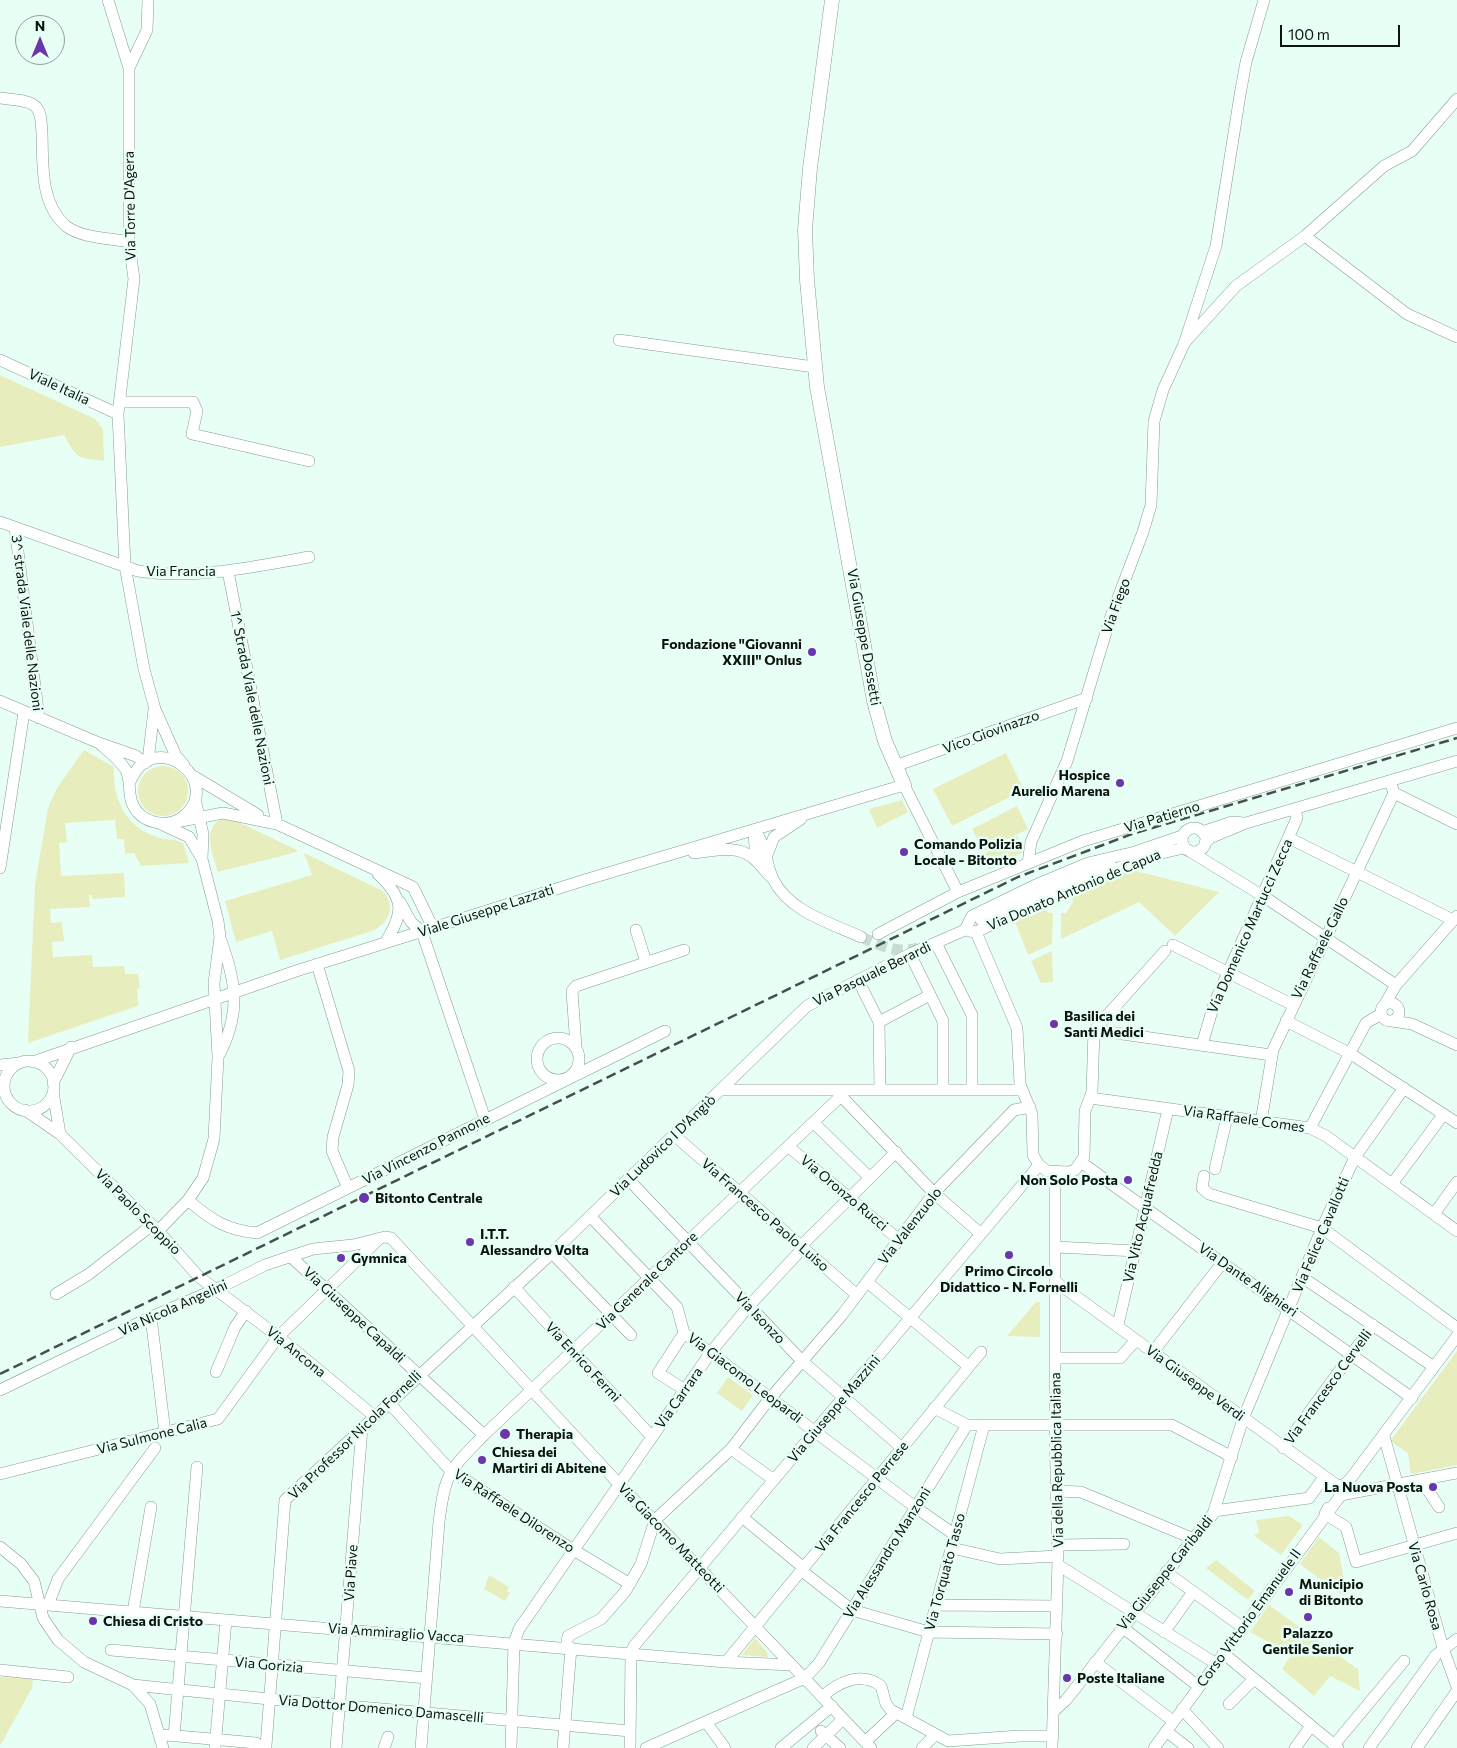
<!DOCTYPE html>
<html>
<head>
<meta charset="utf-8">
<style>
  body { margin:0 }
  #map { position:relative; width:1457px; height:1748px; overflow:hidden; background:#e8fff5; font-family:Commissioner,sans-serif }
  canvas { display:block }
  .north { position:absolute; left:15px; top:15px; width:50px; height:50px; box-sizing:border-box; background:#e8fff5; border:1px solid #90a19a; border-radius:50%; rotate:0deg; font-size:14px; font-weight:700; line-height:20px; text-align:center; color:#0c1411 }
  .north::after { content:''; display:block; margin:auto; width:18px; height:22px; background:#6b35ac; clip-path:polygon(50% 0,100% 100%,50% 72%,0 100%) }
  .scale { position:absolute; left:1280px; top:25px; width:120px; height:22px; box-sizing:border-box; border:2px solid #0c1411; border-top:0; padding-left:6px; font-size:15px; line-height:18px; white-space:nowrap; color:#0c1411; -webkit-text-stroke:4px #e8fff5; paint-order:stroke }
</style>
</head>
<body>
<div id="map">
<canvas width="1457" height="1748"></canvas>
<div class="north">N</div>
<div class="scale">100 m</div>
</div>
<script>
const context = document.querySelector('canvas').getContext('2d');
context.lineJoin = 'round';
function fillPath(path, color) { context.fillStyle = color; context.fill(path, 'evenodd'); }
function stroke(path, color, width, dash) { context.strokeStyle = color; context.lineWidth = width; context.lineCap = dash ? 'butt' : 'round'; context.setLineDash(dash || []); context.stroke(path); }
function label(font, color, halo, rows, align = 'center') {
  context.font = font + ' Commissioner,sans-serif'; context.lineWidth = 5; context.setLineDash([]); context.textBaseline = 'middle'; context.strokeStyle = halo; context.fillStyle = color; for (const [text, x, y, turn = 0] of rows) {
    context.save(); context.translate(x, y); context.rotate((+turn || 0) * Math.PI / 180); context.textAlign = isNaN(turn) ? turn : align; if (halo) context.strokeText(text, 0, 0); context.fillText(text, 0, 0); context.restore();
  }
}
fillPath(new Path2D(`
  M0 375 95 419 103 429 104 461C76 457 78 460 64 435L0 447Z
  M84 750 114 767C112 800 127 829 160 838 168 840 176 839 183 843L189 863 141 866 134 853 125 854 124 839H117L115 820 65 823 67 842 59 843 61 876 124 873 125 897 92 899V895H89L90 907 50 909 51 923 62 922 64 941 52 942 53 957 92 955 93 967 124 966 125 974H138L140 988 137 989 138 1006 28 1043 35 884 48 808 57 788Z
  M1006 753 1024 790 952 826 933 789Z
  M138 791a25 25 0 1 1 50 0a25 25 0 1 1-50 0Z
  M902 800 908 812 877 828 869 809Z
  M1017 806 1028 829 984 851 972 829Z
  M222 819 236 821 297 850V852L218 872C213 856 201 827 222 819Z
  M1017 836 1025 851 989 870 981 855Z
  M304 853 383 891C396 906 390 923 372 931L280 960 272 931 236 942 225 901 312 875Z
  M1132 870 1219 892 1175 936 1139 902 1061 939V913H1066L1073 902 1071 894Z
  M1042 905 1049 913H1053L1052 944 1028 955 1014 919Z
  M1052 951 1053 982 1041 983 1031 961Z
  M1036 1302H1040V1337L1007 1336Z
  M1457 1351V1465L1411 1474 1408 1453 1390 1441Z
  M728 1377 753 1395 742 1411 717 1393Z
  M1289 1516 1303 1525 1281 1555 1256 1537 1254 1535 1259 1532 1256 1520Z
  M1319 1537 1339 1553 1347 1596 1335 1591 1300 1564Z
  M1216 1560 1255 1591 1248 1600 1206 1568Z
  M489 1575 509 1587 507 1591 510 1593 505 1601 484 1589Z
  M1269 1605 1356 1668H1358L1360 1691 1330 1676 1314 1696 1282 1669 1292 1654 1250 1632Z
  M755 1638 767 1652 768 1657 742 1655Z
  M0 1677 33 1679 32 1688 0 1746Z`), '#e7edbd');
stroke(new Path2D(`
  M861 937C880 945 897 954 918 948`), '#c7dcd3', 11, [11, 5.5]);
const minor = new Path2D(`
  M108 0 129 68V242L134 279 118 414 125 566 144 669 155 709 176 756 184 765
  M129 68 147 30 148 0
  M0 98C10 100 29 99 36 107 42 113 41 125 42 133 43 164 40 204 66 226 81 238 110 238 129 242
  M1305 236 1407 314 1457 337
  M619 340 814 367
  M1186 341 1236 286 1305 236 1384 166 1412 151 1457 99
  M0 360 118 414
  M119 402H193L197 411 192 434 309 461
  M0 522 138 571C194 580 253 567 309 557
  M15 528 39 718
  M228 571 277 824
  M0 701 99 743 136 756 145 763
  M99 743C108 751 120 760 126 770 131 781 128 792 132 803 140 823 166 829 183 817 226 783 154 724 130 782
  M148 761 154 710
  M895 766 1087 698
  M193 776 258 815
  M1394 793 1457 824
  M171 823 223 813 277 824 413 887 433 928
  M161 824 189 837 202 859
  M1182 840a12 12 0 1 1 24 0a12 12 0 1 1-24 0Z
  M754 830C767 845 765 862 773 879 789 912 831 923 861 937
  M754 830 755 848 762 864
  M1202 832 1232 822 1244 823
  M1289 838 1453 920
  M1205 843 1210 838 1246 823 1457 761
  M1191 852 1263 896 1396 985
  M694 853C713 851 736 844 753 858 760 863 765 872 772 878
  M767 855 774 837 801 819
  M1028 863 1031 842 1067 761 1110 619 1143 532 1151 505 1154 421 1163 390 1184 344 1216 246 1240 95 1246 62 1264 0
  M0 868 24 712
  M378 874C405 899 404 913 385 943
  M400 902 411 922 422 932 485 1119
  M981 920 1110 863
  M636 930 646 962
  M965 930 972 916 1038 884 1088 863 1135 852 1182 836
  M969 931 976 932 1043 900 1144 857 1184 848
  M976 932 1017 1028 1020 1084 1032 1114 1033 1155 1039 1165 1047 1171 1069 1172 1075 1170 1084 1157 1085 1111 1092 1092 1094 1030 1165 951
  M878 934 958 892 1083 841 1457 728
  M936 943 972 1015V1090
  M1173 945 1293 1005
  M910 954 943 1021V1090
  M317 964 349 1071 348 1085 333 1137 332 1151 348 1188
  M858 980 879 1022 880 1090
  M1381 1012a9 9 0 1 1 18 0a9 9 0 1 1-18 0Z
  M1385 1004 1396 985 1457 916
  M1286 1021 1351 1054 1457 1123
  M1392 1021 1412 1024 1457 1045
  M879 1022 930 995
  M1094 1030 1271 1055
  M537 1059a21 21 0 1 1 42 0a21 21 0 1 1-42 0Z
  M1202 1045 1214 1004 1297 818 1295 809
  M576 1047 572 991 576 986 684 950
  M218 1057C241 1014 237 983 220 938
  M4 1086a25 25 0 1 1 50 0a25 25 0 1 1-50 0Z
  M33 1062 296 971 588 879 904 785 958 892
  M0 1065 19 1063
  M53 1083 71 1047
  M720 1090H1022
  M53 1092 60 1134
  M841 1096 934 1193 981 1234
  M1090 1098 1310 1128 1326 1136 1457 1231
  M25 1110 60 1134 158 1231 198 1276 284 1341 374 1416
  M1261 1122 1273 1050 1394 793 1390 781
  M814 1123 869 1177
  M1310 1128 1366 1023 1381 1014
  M674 1135 857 1295
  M789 1147 899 1240
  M1082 1163 1412 1398
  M1215 1169 1227 1117
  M1204 1176 1202 1188 1209 1194 1322 1228 1457 1328
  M628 1179 802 1361 902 1448
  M1392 1184 1443 1115
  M188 1200C211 1220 226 1230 257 1233L665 1031
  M1434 1214 1457 1182
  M590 1216 677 1307 684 1333 915 1507 955 1535
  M158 1231 188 1200 203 1178 214 1139 218 1057 214 983 220 937 218 921 202 859 203 834 195 799
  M800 1247 896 1152
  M1056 1247 1136 1251
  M552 1253 631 1335
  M290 1256 484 1435
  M1302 1277 1434 1367
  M867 1282 968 1366
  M1056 1282 1338 1486 1345 1484 1351 1478 1457 1336
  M514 1287 652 1437
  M56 1294 89 1274 152 1225
  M151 1317 165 1433
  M1118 1325 1168 1109
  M684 1333 658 1373 685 1390
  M1153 1352 1223 1262
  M1056 1358H1120L1136 1340
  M216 1372 235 1327 246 1311
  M0 1390 151 1317 223 1286 265 1265 313 1249 353 1245 385 1237 391 1238 619 1484 871 1748
  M389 1403 450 1470 572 1549 630 1584
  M934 1408 967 1425H1172L1232 1457
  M1384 1436 1443 1648 1457 1687
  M1283 1448 1373 1325
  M731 1449 774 1480
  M0 1474 218 1419 278 1337 380 1238
  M1421 1480 1439 1507
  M1057 1491 1081 1492 1194 1539
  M1328 1508 1325 1514 1346 1527 1356 1562 1457 1533
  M1214 1511 1309 1498 1324 1477
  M742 1517 804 1568
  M1058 1545 1124 1544
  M0 1547 21 1564 34 1581 43 1618 58 1640 84 1662 133 1685 150 1704 163 1748
  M952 1548 1000 1559 1058 1556
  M1058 1565 1215 1663
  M802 1571 852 1610 929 1632 1057 1634
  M1166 1572 1242 1627
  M0 1601 726 1662 792 1665
  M48 1605 58 1579 155 1448
  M936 1605 1057 1606
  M133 1612 151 1507
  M1122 1627 1198 1686
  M1164 1632 1193 1592
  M566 1648 568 1636 601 1619 625 1592 641 1564 655 1520 731 1449 767 1402 842 1315 934 1193 1014 1110 1030 1107
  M111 1650 427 1678
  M1223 1653 1338 1748
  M726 1662 981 1352
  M1095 1662 1173 1721
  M0 1670 68 1677
  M133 1685 269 1699 630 1731
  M822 1697C838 1682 861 1671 881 1686L886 1704 891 1710 948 1741 1020 1736H1053
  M1229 1704 1254 1679
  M1182 1709 1218 1748
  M1055 1710 1066 1700 1213 1514 1243 1419 1322 1228 1355 1157 1404 1088
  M906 1718 984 1425
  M706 1722 725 1748
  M821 1731 840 1748
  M1166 1731 1188 1748
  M166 1735 256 1743 261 1748
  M174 1736 197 1467
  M865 1742 896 1713
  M1334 1745 1404 1661
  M266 1746 285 1500 552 1253 807 1006 910 954 965 930
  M215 1748 226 1620
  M336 1748 362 1428
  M384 1748 388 1737
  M421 1748 439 1522C445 1472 449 1471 484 1435L841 1096V1091
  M511 1748 514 1643 519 1629 711 1352 748 1307 802 1249
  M563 1748 571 1648
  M630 1748 631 1653 634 1646 1039 1165
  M646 1748 805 1678 819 1663 967 1425
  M781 1748 832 1706
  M813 1748 843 1719
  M922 1748 935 1735
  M1052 1748 1058 1561 1055 1425V1172
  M1154 1748 1341 1495 1457 1473
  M1295 1748 1311 1726
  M1369 1748 1436 1655 1457 1639
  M1417 1748 1457 1691`);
const major = new Path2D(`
  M832 0 810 168 805 230 807 280 817 387 874 701 885 741 904 785`);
stroke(minor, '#869b92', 12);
stroke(major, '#869b92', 15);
stroke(minor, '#fff', 11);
stroke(major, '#fff', 14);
stroke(new Path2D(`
  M0 1374 1018 877 1132 834 1457 738`), '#44504b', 2.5, [10, 5]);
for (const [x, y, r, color] of [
  [812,652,5,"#6b35ac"],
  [1120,783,5,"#6b35ac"],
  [904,852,5,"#6b35ac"],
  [1054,1024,5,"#6b35ac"],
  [1128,1180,5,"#6b35ac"],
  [364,1198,6,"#6b35ac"],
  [470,1242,5,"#6b35ac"],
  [1009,1255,5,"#6b35ac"],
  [341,1258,5,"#6b35ac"],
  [505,1434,6,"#6b35ac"],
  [482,1460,5,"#6b35ac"],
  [1433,1487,5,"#6b35ac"],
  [1289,1592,5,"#6b35ac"],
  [1308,1617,5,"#6b35ac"],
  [93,1621,5,"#6b35ac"],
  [1067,1678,5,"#6b35ac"]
]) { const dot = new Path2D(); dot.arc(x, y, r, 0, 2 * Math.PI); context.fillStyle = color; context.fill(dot); stroke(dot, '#e8fff5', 2); }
label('14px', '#0c1411', '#e8fff5', [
  ["Via Torre D'Agera",130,206,-91],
  ["Viale Italia",59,387,25],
  ["Via Francia",181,571],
  ["Via Fiego",1116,606,-70],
  ["3^ strada Viale delle Nazioni",27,623,83],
  ["Via Giuseppe Dossetti",864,637,80],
  ["1^ Strada Viale delle Nazioni",252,698,79],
  ["Vico Giovinazzo",991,732,-20],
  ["Via Patierno",1162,817,-17],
  ["Via Donato Antonio de Capua",1074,890,-23],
  ["Viale Giuseppe Lazzati",486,911,-18],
  ["Via Domenico Martucci Zecca",1250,926,-66],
  ["Via Raffaele Gallo",1320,948,-64],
  ["Via Pasquale Berardi",872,974,-26],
  ["Via Raffaele Comes",1244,1119,8],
  ["Via Ludovico I D'Angiò",663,1146,-44],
  ["Via Vincenzo Pannone",426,1149,-27],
  ["Via Oronzo Rucci",844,1193,40],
  ["Via Paolo Scoppio",138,1212,45],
  ["Via Francesco Paolo Luiso",765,1215,41],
  ["Via Vito Acquafredda",1143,1217,-77],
  ["Via Valenzuolo",910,1226,-52],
  ["Via Felice Cavallotti",1321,1235,-67],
  ["Via Dante Alighieri",1248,1280,35],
  ["Via Generale Cantore",647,1281,-44],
  ["Via Nicola Angelini",173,1308,-24],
  ["Via Giuseppe Capaldi",354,1315,43],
  ["Via Isonzo",760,1318,46],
  ["Via Ancona",296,1352,39],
  ["Via Enrico Fermi",583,1362,47],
  ["Via Giacomo Leopardi",745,1378,37],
  ["Via Giuseppe Verdi",1195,1383,36],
  ["Via Francesco Cervelli",1328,1387,-54],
  ["Via Carrara",679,1398,-55],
  ["Via Giuseppe Mazzini",834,1409,-50],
  ["Via Professor Nicola Fornelli",355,1435,-44],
  ["Via Sulmone Calia",152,1436,-14],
  ["Via della Repubblica Italiana",1057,1460,-91],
  ["Via Francesco Perrese",862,1497,-51],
  ["Via Raffaele Dilorenzo",514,1511,33],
  ["Via Giacomo Matteotti",671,1538,46],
  ["Via Alessandro Manzoni",887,1553,-58],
  ["Via Torquato Tasso",945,1572,-75],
  ["Via Piave",351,1573,-86],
  ["Via Giuseppe Garibaldi",1165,1573,-51],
  ["Via Carlo Rosa",1425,1586,74],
  ["Corso Vittorio Emanuele II",1249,1618,-54],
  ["Via Ammiraglio Vacca",396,1633,4],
  ["Via Gorizia",269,1665,5],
  ["Via Dottor Domenico Damascelli",381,1709,5]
]);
label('bold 14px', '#0c1411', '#e8fff5', [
  ["Fondazione \"Giovanni",802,644,"right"],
  ["XXIII\" Onlus",802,660,"right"],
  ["Hospice",1110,775,"right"],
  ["Aurelio Marena",1110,791,"right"],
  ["Comando Polizia",914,844],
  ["Locale - Bitonto",914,860],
  ["Basilica dei",1064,1016],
  ["Santi Medici",1064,1032],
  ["Non Solo Posta",1118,1180,"right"],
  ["Bitonto Centrale",375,1198],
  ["I.T.T.",480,1234],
  ["Alessandro Volta",480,1250],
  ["Gymnica",351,1258],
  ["Primo Circolo",1009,1271,"center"],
  ["Didattico - N. Fornelli",1009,1287,"center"],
  ["Therapia",516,1434],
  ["Chiesa dei",492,1452],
  ["Martiri di Abitene",492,1468],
  ["La Nuova Posta",1423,1487,"right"],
  ["Municipio",1299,1584],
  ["di Bitonto",1299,1600],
  ["Chiesa di Cristo",103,1621],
  ["Palazzo",1308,1633,"center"],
  ["Gentile Senior",1308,1649,"center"],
  ["Poste Italiane",1077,1678]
], 'left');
</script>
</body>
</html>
